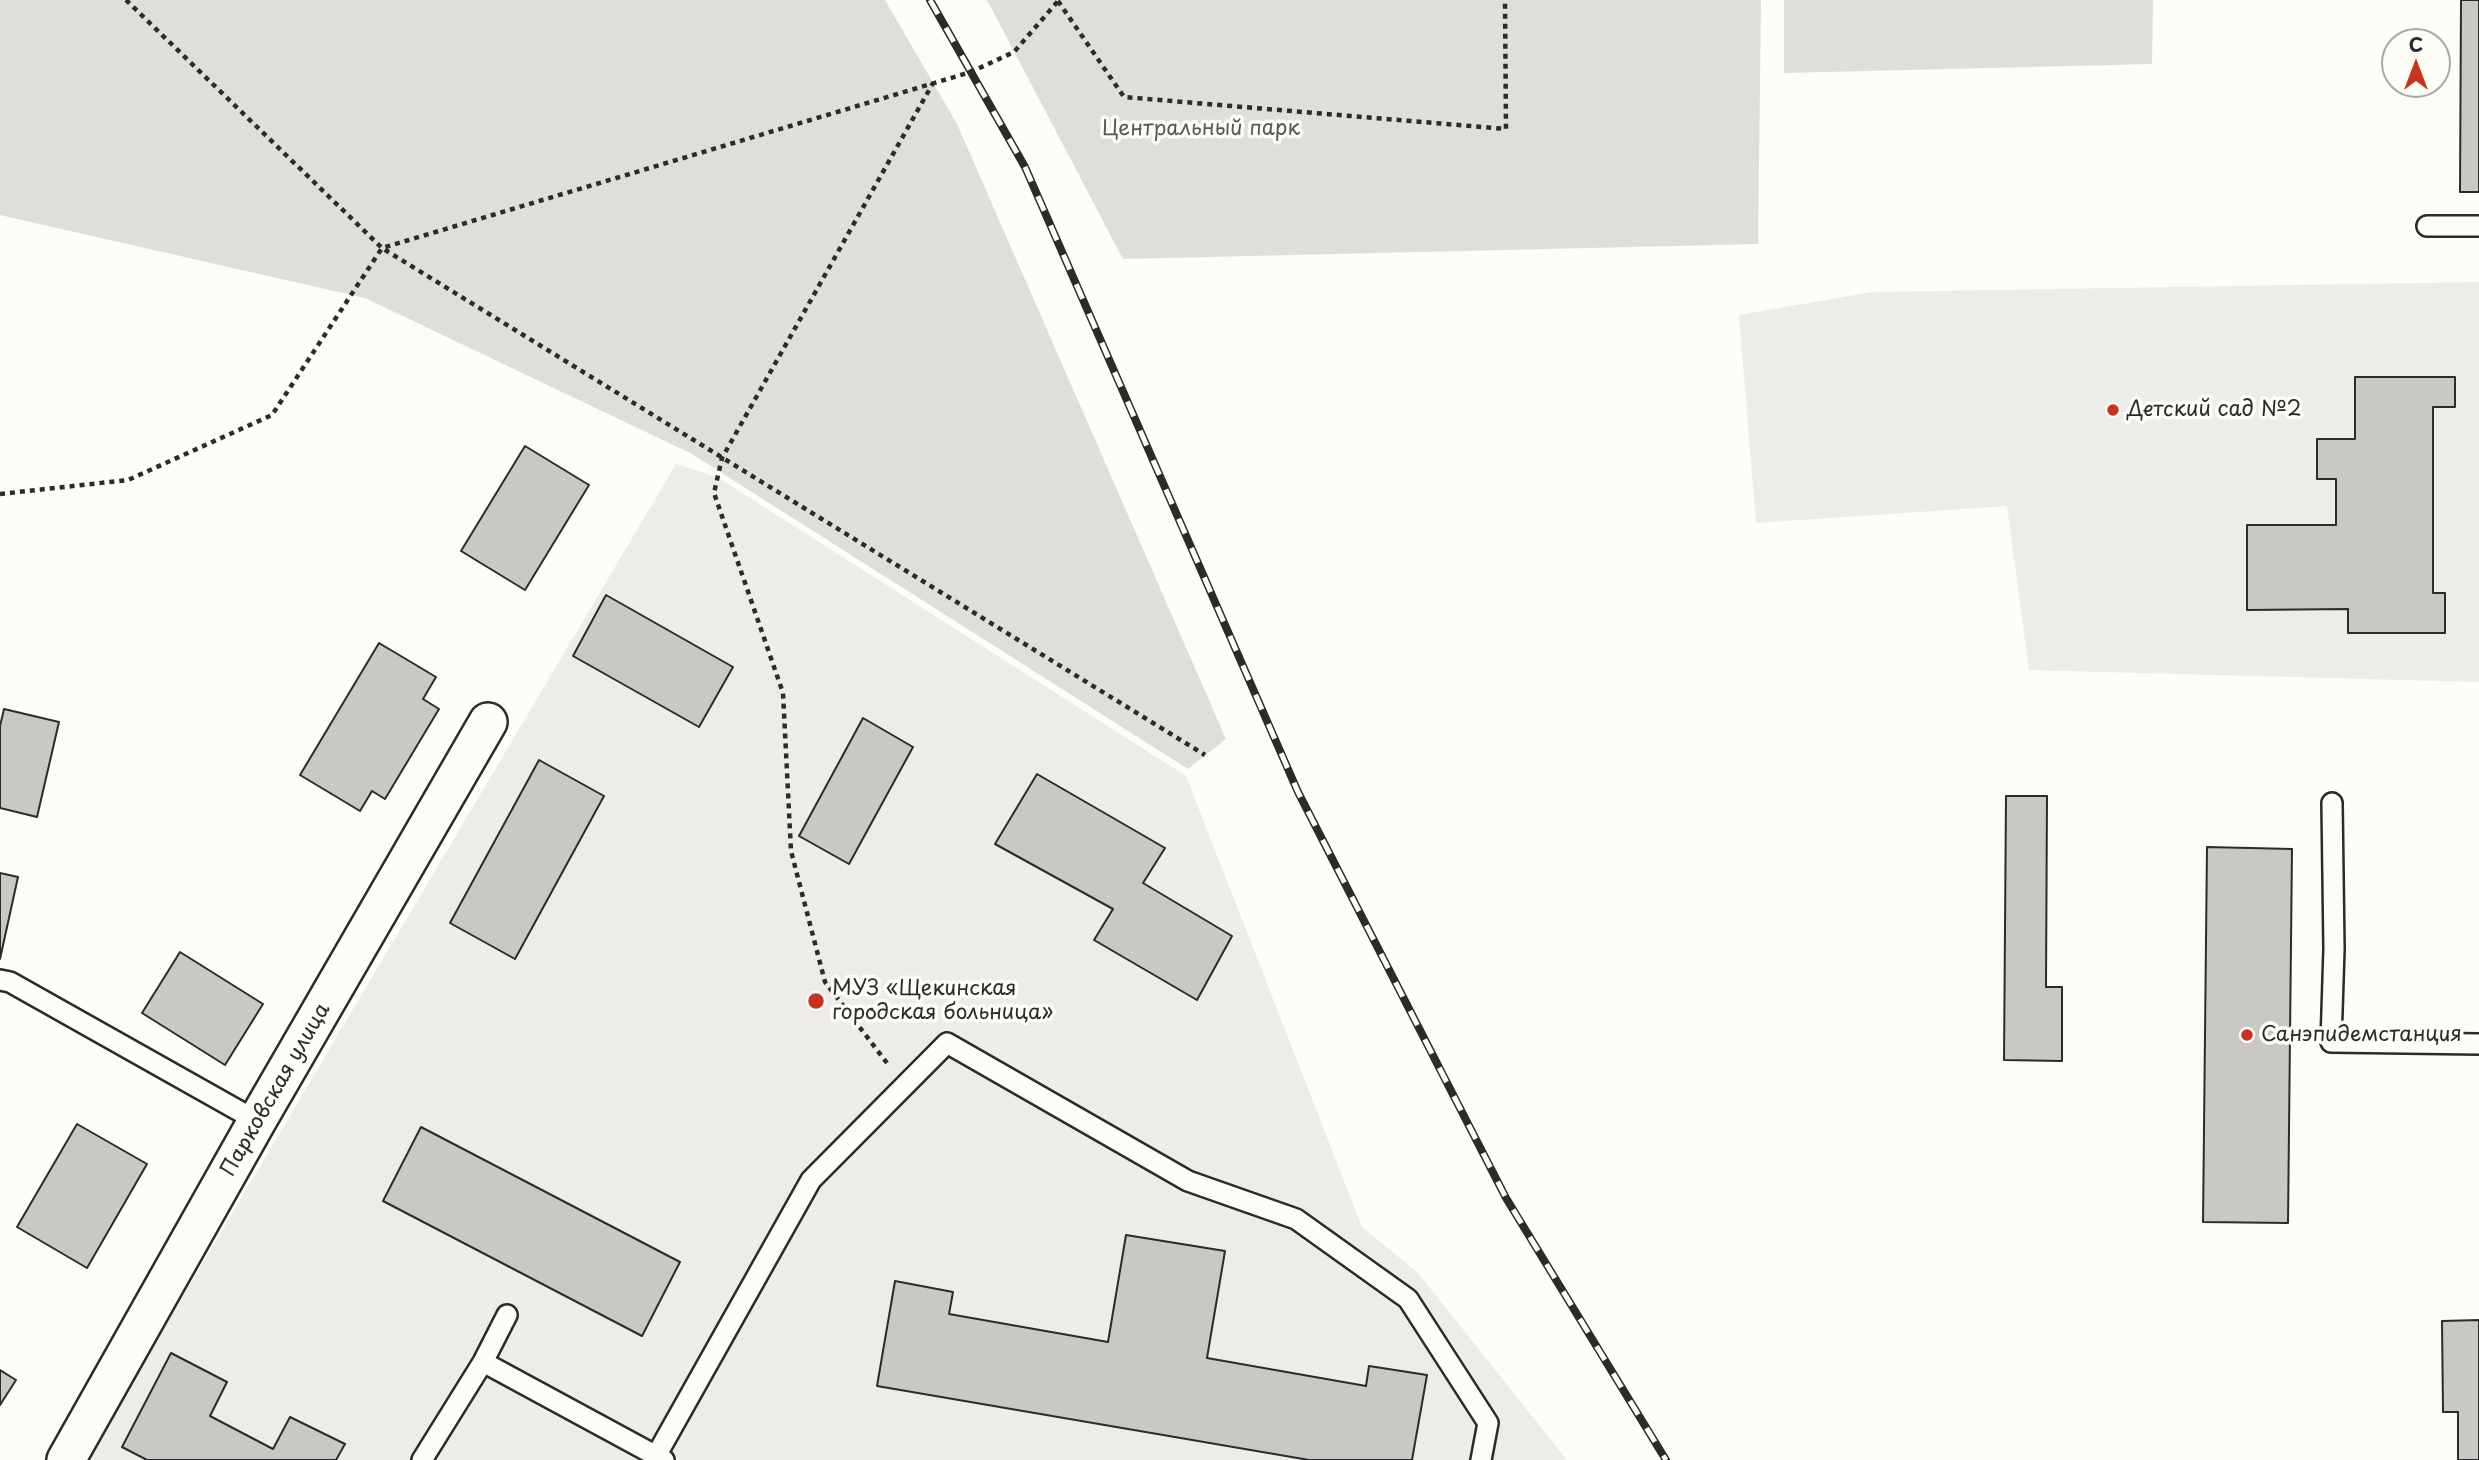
<!DOCTYPE html>
<html>
<head>
<meta charset="utf-8">
<style>
  body { margin:0 }
  #map { position:relative; width:2479px; height:1460px; overflow:hidden; background:#fdfcf7; font-family:"Playpen Sans",sans-serif }
  canvas { display:block }
  .north { position:absolute; left:2381px; top:28px; width:70px; height:70px; box-sizing:border-box; background:#fdfcf7; border:2px solid #a9a8a5; border-radius:50%; rotate:0deg; font-size:19px; font-weight:700; line-height:28px; text-align:center; color:#2b2b2b }
  .north::after { content:''; display:block; margin:auto; width:24px; height:32px; background:#c8321e; clip-path:polygon(50% 0,100% 100%,50% 72%,0 100%) }
</style>
</head>
<body>
<div id="map">
<canvas width="2479" height="1460"></canvas>
<div class="north">С</div>
</div>
<script>
const context = document.querySelector('canvas').getContext('2d');
context.lineJoin = 'round';
function fillPath(path, color) { context.fillStyle = color; context.fill(path, 'evenodd'); }
function stroke(path, color, width, dash) { context.strokeStyle = color; context.lineWidth = width; context.lineCap = dash ? 'butt' : 'round'; context.setLineDash(dash || []); context.stroke(path); }
function label(font, color, halo, rows, align = 'center') {
  context.font = font + ' "Playpen Sans",sans-serif'; context.lineWidth = 7; context.setLineDash([]); context.textBaseline = 'middle'; context.strokeStyle = halo; context.fillStyle = color; for (const [text, x, y, turn = 0] of rows) {
    context.save(); context.translate(x, y); context.rotate((+turn || 0) * Math.PI / 180); context.textAlign = isNaN(turn) ? turn : align; if (halo) context.strokeText(text, 0, 0); context.fillText(text, 0, 0); context.restore();
  }
}
fillPath(new Path2D(`
  M2479 282V682L2029 670 2007 506 1756 523 1739 315 1873 292Z
  M676 464 717 477 1186 776 1362 1227 1418 1273 1567 1460H86Z`), '#edece8');
fillPath(new Path2D(`
  M0 0H885L957 124 1226 739 1188 769 692 454 365 298 0 215Z
  M987 0H1761L1758 244 1123 259Z
  M1784 0H2153L2152 64 1784 73Z`), '#dfdeda');
const building = new Path2D(`
  M2461 0H2479V192H2460Z
  M2355 377H2455V407H2433V593H2445V633H2348V609L2247 610V525H2336V479H2317V439H2355Z
  M525 446 589 485 525 590 461 551Z
  M606 595 733 667 699 727 573 656Z
  M379 643 436 677 423 699 439 709 385 799 372 791 360 811 300 775Z
  M4 709 59 722 37 817 0 808V726Z
  M863 718 913 747 849 864 799 836Z
  M539 760 604 796 515 959 450 923Z
  M1037 774 1165 848 1143 883 1232 936 1197 1000 1094 940 1113 909 995 844Z
  M2006 796H2047L2046 987H2062V1061L2004 1060Z
  M2207 847 2292 849 2288 1223 2203 1222Z
  M0 873 18 877 0 959Z
  M180 952 263 1004 225 1065 142 1013Z
  M77 1124 147 1164 87 1268 17 1227Z
  M421 1127 680 1262 642 1336 383 1201Z
  M1126 1235 1225 1251 1207 1358 1366 1386 1369 1366 1427 1375 1412 1460H1309L877 1386 895 1281 953 1292 949 1314 1108 1342Z
  M2479 1320V1460H2458V1412H2443L2442 1321Z
  M171 1353 227 1382 210 1416 273 1449 290 1417 345 1444 336 1460H147L122 1447Z
  M0 1370 16 1380 0 1405Z`);
fillPath(building, '#c9c8c4');
stroke(building, '#2b2b2b', 2);
const lane = new Path2D(`
  M2427 226H2479
  M2332 803 2334 949 2331 1042 2479 1044
  M0 980 10 982 257 1121
  M483 1362 664 1460
  M656 1456 811 1180 947 1043 1188 1181 1296 1219 1408 1299 1488 1423 1481 1460
  M422 1460 483 1362 507 1315`);
const street = new Path2D(`
  M66 1460 257 1121 488 722`);
stroke(lane, '#2b2b2b', 24);
stroke(street, '#2b2b2b', 42);
stroke(new Path2D(`
  M126 0 382 248 971 72 1014 52 1059 0
  M1058 1 1124 97 1506 129 1505 0
  M0 494 128 480 272 415 382 248 1205 755
  M887 1063 825 982 791 851 783 693 714 493 722 458 933 83`), '#2b2b2b', 4.5, [5, 5]);
stroke(lane, '#fdfcf7', 19);
stroke(street, '#fdfcf7', 37);
const rail = new Path2D(`
  M930 0 1025 167 1298 792 1506 1198 1666 1460`);
stroke(rail, '#2b2b2b', 8);
stroke(rail, '#fdfcf7', 5, [16]);
for (const [x, y, r, color] of [
  [2113,410,7,"#c8321e"],
  [816,1001,9,"#c8321e"],
  [2247,1035,7,"#c8321e"]
]) { const dot = new Path2D(); dot.arc(x, y, r, 0, 2 * Math.PI); context.fillStyle = color; context.fill(dot); stroke(dot, '#fdfcf7', 2.5); }
label('21px', '#585857', '#fdfcf7', [
  ["Центральный парк",1201,129]
]);
label('21px', '#2b2b2b', '#fdfcf7', [
  ["Детский сад №2",2127,410],
  ["МУЗ «Щекинская",832,989],
  ["городская больница»",832,1013],
  ["Санэпидемстанция",2261,1035]
], 'left');
label('21px', '#2b2b2b', '#fdfcf7', [
  ["Парковская улица",276,1090,-60]
]);
</script>
</body>
</html>
